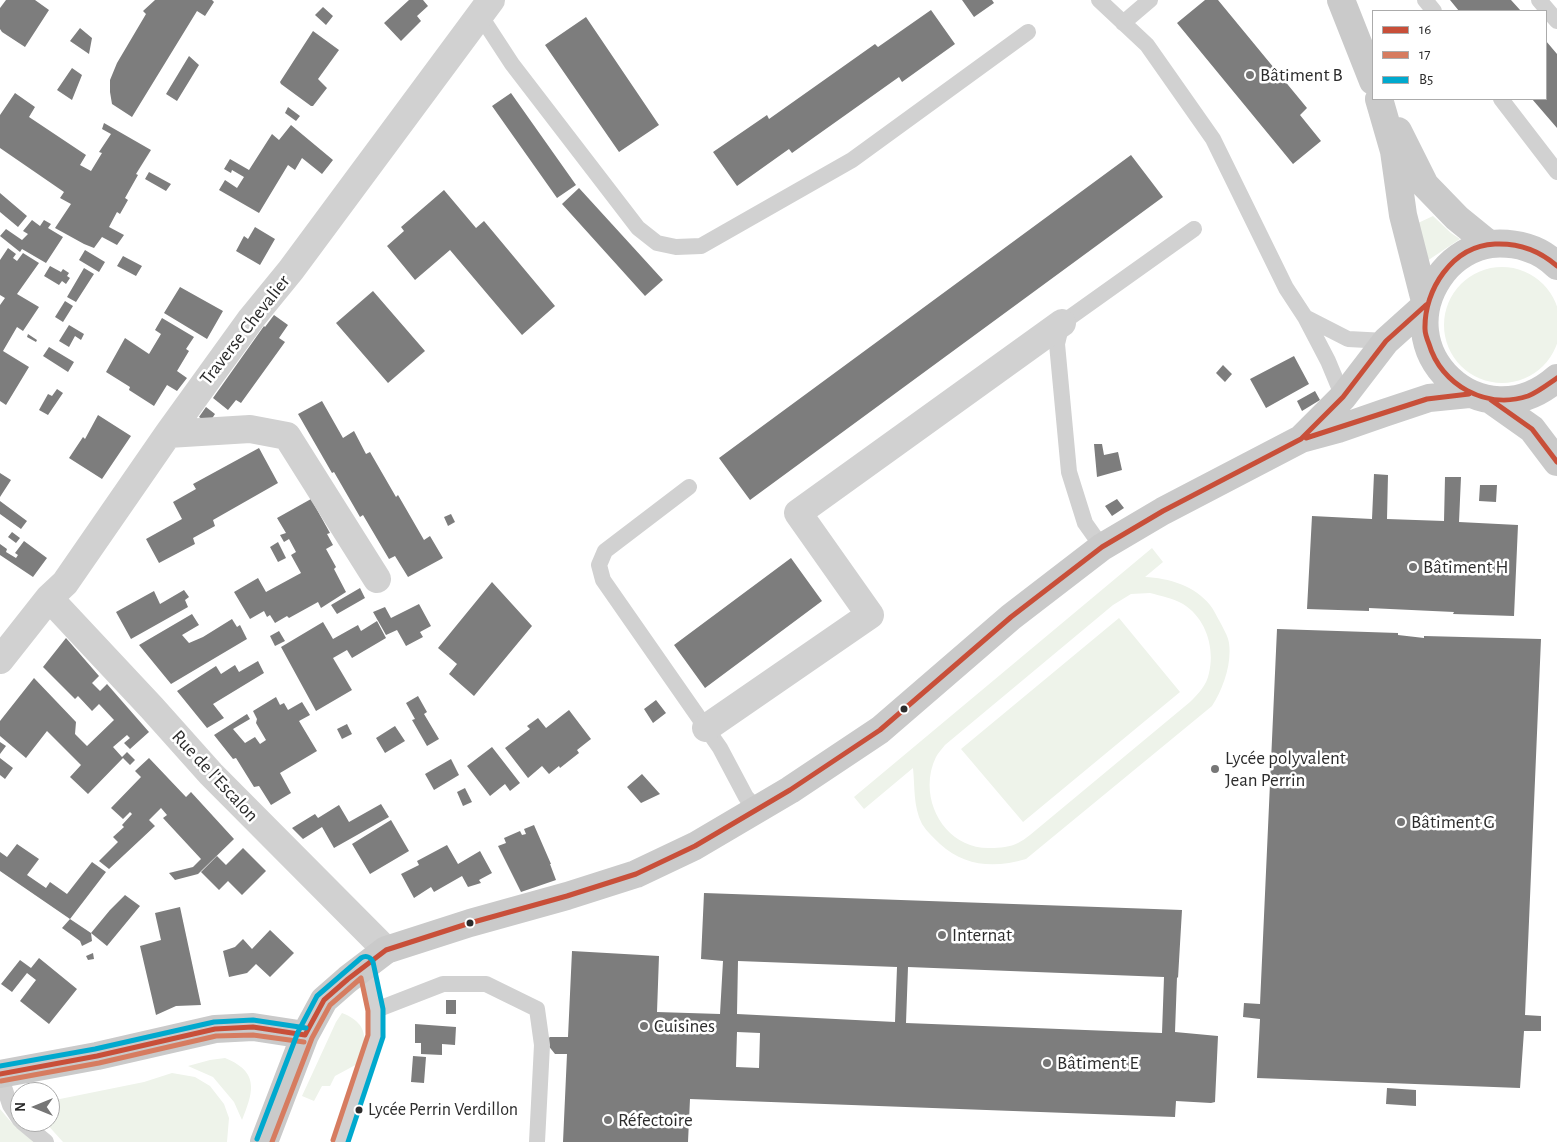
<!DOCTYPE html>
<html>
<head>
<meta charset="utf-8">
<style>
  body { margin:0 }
  #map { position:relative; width:1557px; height:1142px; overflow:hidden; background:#fff; font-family:"Alegreya Sans",sans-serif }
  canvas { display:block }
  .legend { position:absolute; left:1372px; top:10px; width:175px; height:90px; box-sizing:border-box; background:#fff; border:1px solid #ababab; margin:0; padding:6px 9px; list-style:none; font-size:15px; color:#2c2c2c }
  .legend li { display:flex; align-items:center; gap:10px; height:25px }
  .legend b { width:25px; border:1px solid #ababab }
  .north { position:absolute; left:10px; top:1082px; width:50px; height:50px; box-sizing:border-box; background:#fff; border:1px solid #ababab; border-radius:50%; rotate:270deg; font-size:14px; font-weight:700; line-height:20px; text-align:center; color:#2c2c2c }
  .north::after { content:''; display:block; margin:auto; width:18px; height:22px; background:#767676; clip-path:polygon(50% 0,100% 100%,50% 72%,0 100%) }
</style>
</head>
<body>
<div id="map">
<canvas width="1557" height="1142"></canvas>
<ul class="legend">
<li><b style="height:6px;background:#c84f39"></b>16</li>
<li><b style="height:6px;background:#d67c60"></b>17</li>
<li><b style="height:6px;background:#00a9ce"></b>B5</li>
</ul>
<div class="north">N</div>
</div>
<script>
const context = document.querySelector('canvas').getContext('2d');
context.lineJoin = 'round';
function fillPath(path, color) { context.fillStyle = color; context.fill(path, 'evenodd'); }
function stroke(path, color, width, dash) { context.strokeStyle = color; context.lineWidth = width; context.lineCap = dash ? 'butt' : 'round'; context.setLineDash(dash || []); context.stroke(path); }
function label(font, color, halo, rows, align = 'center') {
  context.font = font + ' "Alegreya Sans",sans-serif'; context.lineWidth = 5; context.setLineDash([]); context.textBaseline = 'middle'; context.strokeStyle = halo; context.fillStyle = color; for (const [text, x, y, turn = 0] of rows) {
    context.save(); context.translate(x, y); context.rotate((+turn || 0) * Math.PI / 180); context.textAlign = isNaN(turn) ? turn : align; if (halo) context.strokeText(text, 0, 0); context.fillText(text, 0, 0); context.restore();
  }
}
fillPath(new Path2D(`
  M1433 216 1451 233 1460 239 1427 261 1418 223Z
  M1444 325a58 58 0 1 1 116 0a58 58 0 1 1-116 0Z
  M1152 548 1163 562 1145 577C1169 578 1195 586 1210 605 1214 610 1217 617 1220 622 1223 628 1228 636 1229 643 1232 664 1223 689 1212 706L1026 859C995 868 965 867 940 844 934 838 927 832 922 824 913 806 915 787 913 768L864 809 854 797ZM1150 593C1161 596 1173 598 1183 604 1206 618 1215 648 1209 673 1207 685 1198 694 1190 702L1030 835C1026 838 1022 841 1018 843 1011 847 999 848 991 848 945 850 916 798 936 757 938 753 942 749 945 745L1113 605 1131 594Z
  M1119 618 1180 692 1023 822 961 749Z
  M342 1013C368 1023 367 1039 361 1062L335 1076 330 1086H322L314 1101 302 1096 336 1022Z
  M225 1058C259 1072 254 1090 242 1120L234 1102 213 1077 188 1066 210 1060Z
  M172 1073 195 1077 210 1086 224 1104 229 1118 227 1142H63L45 1122H50V1101L144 1082Z
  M0 1109 11 1122 35 1142H0Z`), '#eef3ea');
fillPath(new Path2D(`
  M6 0H35L49 10 25 47 2 32 0 29V8Z
  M155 0H212L214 2 205 16 197 11 132 117 112 104 110 92V80L117 63 146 14 143 11Z
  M409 0H423L428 6 417 16 421 21 401 41 384 23Z
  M962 0H992L994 3 974 17Z
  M1205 0H1218L1307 108 1300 115 1321 141 1293 164 1177 23Z
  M1450 0H1511L1521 11H1459Z
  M323 7 333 16 326 25 315 15Z
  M931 10 955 44 902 82 899 77 792 153 789 149 737 186 713 152 767 115 769 119 875 44 878 47Z
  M586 17 659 125 619 152 545 45Z
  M80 28 92 38 89 54 70 41Z
  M313 31 339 50 318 79 327 88 313 106H311L281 84 280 82Z
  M1546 41 1557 54V128L1532 99H1546Z
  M189 56 199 65 177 101 166 94Z
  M72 68 82 75 72 100 57 90Z
  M15 93 35 107 29 117 86 155 80 165 91 171 102 153 99 152 111 134 102 129 104 123 151 150 136 174 138 175 125 198 128 200 120 214 117 212 109 227 124 235 117 245 102 237 94 248 84 244 55 228 71 204 60 198 64 192 0 148V115Z
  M511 93 576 185 557 198 492 106Z
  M288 107 300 116 296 121 285 113Z
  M291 125 333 160 322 174 302 158 295 170 288 165 259 213 219 190 225 180 237 188 244 177 232 170 231 173 224 169 230 159 249 170 272 134 279 140Z
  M1131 155 1163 197 750 500 719 458Z
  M149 172 171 184 166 191 145 179Z
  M579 188 663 280 645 296 562 204Z
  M444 190 476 228 484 221 555 306 522 335 450 250 415 280 387 246 404 231 401 227Z
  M0 193 27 216 18 227 0 212Z
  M32 220 40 226 44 220 51 224 48 228 63 237 46 263 22 249 20 252 0 236 6 229 22 240 28 234 23 231Z
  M255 227 275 239 260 265 236 251 244 236 248 239Z
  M8 248 16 254 13 258 17 261 23 253 39 263 17 294 39 307 23 331 17 327 3 351 29 367 6 405 0 401V305L5 298 0 295V260Z
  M85 250 105 262 99 272 79 260Z
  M123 256 142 266 136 276 117 266Z
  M50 266 61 272 63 269 69 273 67 276 70 278 66 284 62 281 59 285 44 276Z
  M84 268 94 274 76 302 67 297Z
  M180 287 223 311 207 339 164 313Z
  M373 291 425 351 388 383 336 323Z
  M65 301 73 306 63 322 55 317Z
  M274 315 288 325 279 338 285 342 241 403 236 400 228 410 213 398 264 326 265 327Z
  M162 318 194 337 186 349 189 351 177 371 187 378 177 391 167 385 154 406 129 390 130 387 106 372 125 338 149 354 161 334 155 330Z
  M69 325 84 334 81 340 75 336 69 347 59 341Z
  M28 334 37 340 36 342 27 337Z
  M49 347 74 362 68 372 43 356Z
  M1294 356 1309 384 1266 408 1250 379Z
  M1223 365 1232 374 1225 382 1216 373Z
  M57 389 63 393 48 415 39 410 48 394 52 396Z
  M1315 391 1320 400 1302 411 1297 401Z
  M322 401 343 438 354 431 366 454 370 452 396 497 398 495 424 540 430 536 443 558 408 577 395 556 389 559 363 515 360 517 334 472 332 473 298 414Z
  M206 407 215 414 209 423 199 417Z
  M98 415 131 436 102 479 69 458 83 437 85 439Z
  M1094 444H1102L1104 455 1118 452 1122 470 1097 477Z
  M259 448 278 483 213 520 215 526 193 538 195 544 159 563 146 539 182 519 173 502 196 489 193 484Z
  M0 473 11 480 0 497Z
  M1374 474 1388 475 1387 519 1444 521 1445 477H1461L1459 522 1518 525 1514 616 1453 614 1454 612 1369 608V611L1307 609 1312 516 1372 519Z
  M1480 485H1497L1496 502 1479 501Z
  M311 499 330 533 327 534 333 545 326 549 336 567 334 569 346 592 321 608 318 602 289 618 287 616 275 623 270 615 267 617 264 611 250 619 234 592 258 578 266 592 301 573 291 555 296 552 289 539 284 542 280 535 286 533 277 518Z
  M1117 499 1124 508 1112 516 1105 506Z
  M0 501 27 521 21 529 0 514Z
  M451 514 455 522 448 526 444 517Z
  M12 532 20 538 16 543 8 537Z
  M24 541 47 558 33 577 0 555V544L7 549 6 552 16 558 18 555 15 553Z
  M278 542 286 558 278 562 270 547Z
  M791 558 822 601 705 688 674 645Z
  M492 582 532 626 474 696 449 674 457 664 438 648Z
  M360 588 365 598 337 614 331 605Z
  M184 590 189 597 185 600 188 607 131 639 116 612 154 591 160 604Z
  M419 604 431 626 420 632 423 637 406 646 397 630 386 635 373 612 385 607 391 618Z
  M192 614 199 625 182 635 189 643 203 637 232 619 237 627 240 625 247 639 171 684 139 645Z
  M377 621 386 638 352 658 347 650 333 658 352 690 316 711 281 647 323 622 333 639 358 625 361 631Z
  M1277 629 1398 633V635L1424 638V636L1541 639 1525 1015 1541 1016V1031H1524L1520 1088 1257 1078 1260 1019 1243 1017 1244 1003 1260 1004Z
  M279 631 285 641 275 646 270 636Z
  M66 638 99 676 92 683 100 691 107 684 149 732 130 749 124 743 130 738 127 735 113 747 122 757 127 752 135 760 130 765 123 758 88 794 70 777 81 765 47 731 26 758 0 736V721L34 678 76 722 75 734 87 746 114 720 99 704 92 711 78 696 75 699 43 667Z
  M258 661 264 673 213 704 224 718 207 728 177 691 216 666 221 674 235 665 239 672Z
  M418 696 427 712 424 714 439 739 427 746 412 720 415 719 406 703Z
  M276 697 280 705 284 703 288 710 302 702 310 715 299 721 317 751 280 773 291 793 271 805 259 786 254 787 236 758 233 759 214 735 247 714 250 719 233 729 245 743 255 737 260 744 266 740 256 723 257 719 253 711Z
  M656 700 666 713 653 723 644 709Z
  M569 710 591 739 577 750 579 753 560 768 559 766 549 774 542 766 528 778 505 748 530 729 527 726 538 718 546 728Z
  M347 724 352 734 342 739 337 729Z
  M395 726 405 741 385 753 376 738Z
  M0 742 6 746 0 754Z
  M492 747 520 783 510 791 505 784 490 796 467 766Z
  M0 758 13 768 5 779 0 775Z
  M149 758 186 797 191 792 234 839 198 874 175 880 169 873 193 867 201 859 163 818 167 815 161 808 149 820 155 826 109 869 99 861 118 842 113 837 124 827 122 825 132 814 130 812 123 819 111 808 141 777 135 771Z
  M451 759 459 775 434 790 425 774Z
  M642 774 660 794 641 803 627 787Z
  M465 788 472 802 463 806 457 792Z
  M381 804 389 817 334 848 322 827 303 839 292 828 315 814 318 818 339 805 349 822Z
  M391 820 409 851 370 874 352 844Z
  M534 825 551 864H550L556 880 521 892 498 846 506 843 504 838 520 831 522 835 526 834 524 829Z
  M17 844 39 859 27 875 46 888 50 882 67 894 92 862 106 872 70 919 0 871V852L7 857Z
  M447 845 458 864 480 851 492 873 479 880 481 883 468 887 462 876 434 892 431 887 414 898 401 874 419 865 417 861Z
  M243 848 266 871 242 895 228 881 219 890 201 872 217 856 226 865Z
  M704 893 1182 910 1178 978 1177 977 1175 1032 1218 1036 1215 1102 1211 1103 1176 1101 1175 1117 690 1099 688 1142H563L567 1054H555L547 1044 546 1040 550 1037H568L572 951 659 956 657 1012 720 1014 723 961 701 959ZM738 961 897 967 895 1022 737 1014ZM908 967 1164 977 1162 1033 906 1023ZM737 1032 760 1033 759 1068 736 1067Z
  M125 895 140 906 107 946 91 933 110 910Z
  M180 907 201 1005 176 1006 156 1015 140 946 161 940 155 913Z
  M70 919 91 933 92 941 82 946 80 941 62 928Z
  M270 930 294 953 270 977 256 964 247 973 229 977 223 951 235 947 243 939 252 949Z
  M93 953 94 959 88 960 86 956Z
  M39 958 77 989 49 1024 20 1001 36 980 27 973 12 992 1 984 20 960 31 968Z
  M446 1000H456V1014H446Z
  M415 1024 456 1027 455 1045 442 1044V1055L421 1054V1043H415Z
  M413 1056 426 1057 424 1083 411 1082Z
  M1387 1088 1416 1090V1106L1386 1104Z`), '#7d7d7d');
stroke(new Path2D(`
  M1099 0 1147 45 1213 139 1286 288 1305 317 1328 361 1343 397
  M1425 0 1434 11
  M1539 0 1557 21
  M480 15 512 64 638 228 657 243 676 247 701 246 852 160 1028 32
  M1123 23 1150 0
  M1501 99 1557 172
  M1305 317 1348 339 1386 341
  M689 487 605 551 599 565 603 580 720 748 746 797 757 809
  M1102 547 1085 523 1069 472 1057 344 1062 323 1194 229
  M376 1010 443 984H486L537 1009 542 1045 537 1142
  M0 1075 10 1105 20 1120
  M22 1122 46 1142
  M340 1142 376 1036V1010L366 964`), '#d1d1d1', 16);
stroke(new Path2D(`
  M168 434 250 429 287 436 377 579
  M49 598 152 708 211 774 386 950
  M0 660 49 598 65 583 168 434 251 319 291 270 491 0
  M706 728 870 615 798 513 1062 323`), '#d1d1d1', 28);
stroke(new Path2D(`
  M1341 0 1373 81
  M1398 131 1425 185 1457 218 1489 244
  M1557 266C1540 248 1515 242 1491 244 1473 246 1454 258 1443 272 1383 350 1482 444 1557 378
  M1491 400 1532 429 1557 462
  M1302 438 1343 397 1386 341 1426 305 1403 215 1394 151 1379 99
  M0 1074 97 1056 215 1029 253 1027 305 1035
  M264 1142 305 1035 324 1000 348 979 386 950 470 923 567 896 636 874 695 846 790 790 880 730 1011 617 1102 547 1163 511 1301 439 1338 429 1384 413 1429 398 1469 394`), '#cacaca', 28);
stroke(new Path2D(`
  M1557 266C1539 250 1518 243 1495 244 1452 246 1424 290 1425 329 1425 334 1427 339 1429 344 1441 385 1486 410 1528 396 1538 392 1548 384 1557 378
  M1491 400 1532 429 1557 462
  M1306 438 1427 399 1469 394
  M305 1035 324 1000 348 979 386 950 470 923 567 896 636 874 695 846 790 790 880 730 1011 617 1102 547 1163 511 1301 439 1343 397 1386 341 1426 305
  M0 1074 97 1056 215 1029 253 1027 305 1035`), '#c84f39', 5);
stroke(new Path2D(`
  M1 1081 99 1063 216 1036 253 1035 304 1042
  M272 1142 312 1038 330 1005 361 978 368 1011V1035L333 1140`), '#d67c60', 5);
stroke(new Path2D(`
  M0 1066 95 1049 214 1022 253 1020 306 1028
  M257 1139 298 1032 317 996 361 958C366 955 371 957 373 962L383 1009V1037L348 1142`), '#00a9ce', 5);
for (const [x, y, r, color] of [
  [1250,75,5,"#767676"],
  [1413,567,5,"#767676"],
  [904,709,4.5,"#2c2c2c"],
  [1215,769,5,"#767676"],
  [1401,822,5,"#767676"],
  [470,923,4.5,"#2c2c2c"],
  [942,935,5,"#767676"],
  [644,1026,5,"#767676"],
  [1047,1063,5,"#767676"],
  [359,1110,4.5,"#2c2c2c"],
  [608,1120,5,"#767676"]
]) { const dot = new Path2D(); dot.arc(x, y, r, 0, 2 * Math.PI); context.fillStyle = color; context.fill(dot); stroke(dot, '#fff', 2); }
label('18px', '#2c2c2c', '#fff', [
  ["Lycée Perrin Verdillon",368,1110]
], 'left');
label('19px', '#2c2c2c', '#fff', [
  ["Bâtiment B",1260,75],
  ["Bâtiment H",1423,567],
  ["Lycée polyvalent",1225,758],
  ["Jean Perrin",1225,780],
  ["Bâtiment G",1411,822],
  ["Internat",952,935],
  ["Cuisines",654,1026],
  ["Bâtiment E",1057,1063],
  ["Réfectoire",618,1120]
], 'left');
label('19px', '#2c2c2c', '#fff', [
  ["Traverse Chevalier",245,330,-52],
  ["Rue de l'Escalon",215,776,47]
]);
</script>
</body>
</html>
